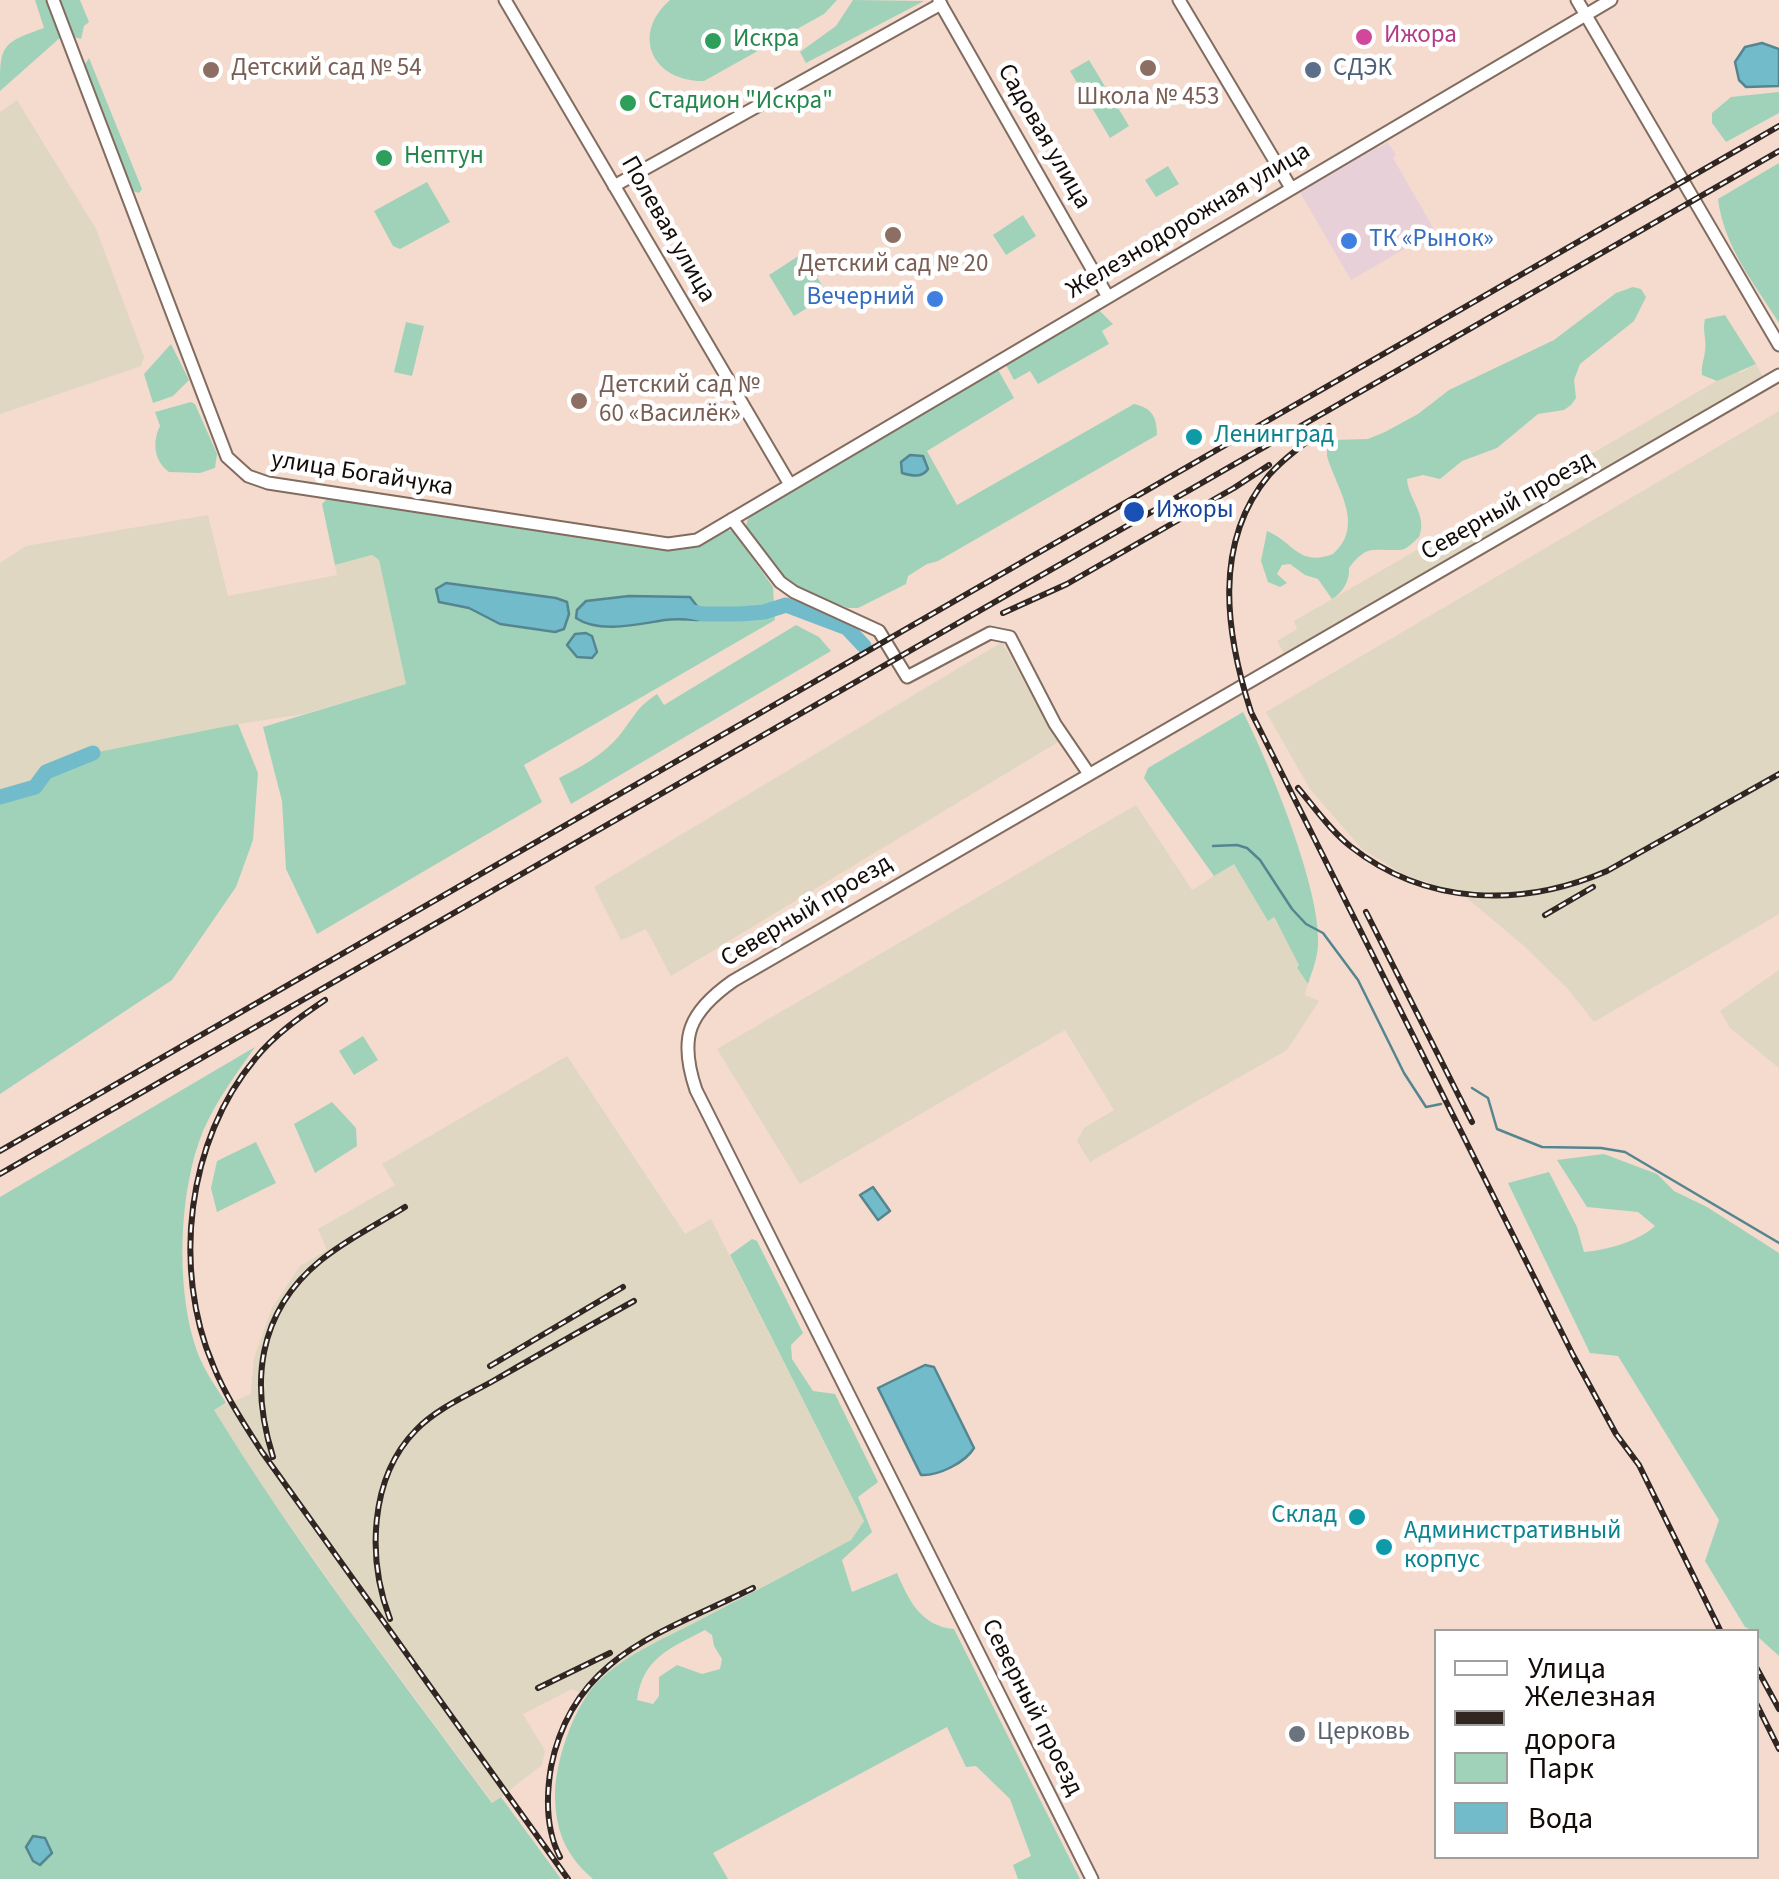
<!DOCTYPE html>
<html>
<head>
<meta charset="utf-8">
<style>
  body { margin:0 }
  #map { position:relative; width:1779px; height:1879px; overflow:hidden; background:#f4dbcd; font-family:"Source Sans 3",sans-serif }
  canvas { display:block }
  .legend { position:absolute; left:1434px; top:1629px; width:325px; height:230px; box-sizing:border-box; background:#fff; border:2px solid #a19e9c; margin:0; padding:12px 18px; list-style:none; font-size:30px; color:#140c08 }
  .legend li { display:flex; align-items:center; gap:20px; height:50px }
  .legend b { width:50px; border:2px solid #a19e9c }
</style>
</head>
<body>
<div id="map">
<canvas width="1779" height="1879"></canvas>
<ul class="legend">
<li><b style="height:12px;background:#fff"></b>Улица</li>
<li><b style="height:12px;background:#312621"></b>Железная дорога</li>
<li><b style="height:28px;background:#a0d2ba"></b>Парк</li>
<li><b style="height:28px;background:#71bbca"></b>Вода</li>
</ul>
</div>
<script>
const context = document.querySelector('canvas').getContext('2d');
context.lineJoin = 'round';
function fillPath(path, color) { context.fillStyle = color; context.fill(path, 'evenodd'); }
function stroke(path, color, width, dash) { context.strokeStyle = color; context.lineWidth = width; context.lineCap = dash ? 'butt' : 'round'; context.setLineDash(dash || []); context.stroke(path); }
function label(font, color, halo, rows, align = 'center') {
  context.font = font + ' "Source Sans 3",sans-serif'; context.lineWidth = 9; context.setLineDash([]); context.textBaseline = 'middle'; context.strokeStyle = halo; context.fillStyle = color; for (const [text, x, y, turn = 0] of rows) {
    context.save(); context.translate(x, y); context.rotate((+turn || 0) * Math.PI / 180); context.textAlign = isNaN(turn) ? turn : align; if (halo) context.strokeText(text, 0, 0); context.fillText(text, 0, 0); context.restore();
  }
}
fillPath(new Path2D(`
  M1388 142 1396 155 1393 158 1435 231 1351 280 1298 189 1376 144 1378 148Z`), '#e8d0d9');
fillPath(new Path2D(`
  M17 100 96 229 144 357 141 366 0 414V112Z
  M1756 364 1764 379 1286 657 1277 641 1297 629 1294 621 1573 460 1576 463 1737 369 1740 373Z
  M1779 411V914L1594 1022 1568 989 1523 945 1463 895 1403 874 1362 849 1310 789 1266 712Z
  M208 515 228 596 337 575 335 565 372 555 379 560 406 684 304 714 238 724 46 772 35 787 0 797V563L26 546 38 544Z
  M1002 642 1058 742 671 976 646 929 621 940 594 887Z
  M1136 805 1192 890 1234 863 1269 920 1273 917 1300 965 1297 969 1308 984 1305 995 1319 1001 1287 1050 1090 1162 1077 1141 1084 1128 1114 1110 1065 1030 800 1184 717 1049Z
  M1779 970V1068L1730 1028 1720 1011Z
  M567 1056 685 1234 711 1219 864 1521 851 1540 642 1650 601 1677 588 1696 572 1689 523 1714 545 1751 542 1765 493 1803 351 1612 246 1463 213 1410 251 1394 254 1358 272 1308 300 1266 327 1250 318 1229 395 1185 382 1164Z`), '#dfd7c1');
fillPath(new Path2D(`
  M35 0H49L62 36 0 91C0 45 1 43 44 28Z
  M60 0H80L89 22 84 26 81 39 74 37Z
  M670 0H837L824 14 704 81C653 82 630 35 670 0Z
  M853 0 924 1 806 63 800 52 836 26Z
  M89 58 142 189 139 193 133 191 84 66Z
  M1089 60 1129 126 1110 138 1070 71Z
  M1779 92V113L1726 142 1712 123V113L1731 97Z
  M1779 163V323C1754 283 1724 247 1718 199Z
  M1168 166 1179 184 1156 197 1145 180Z
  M427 182 450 222 400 249 393 246 374 211Z
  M1023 215 1036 236 1006 255 993 235Z
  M808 250 823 273 817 277 828 295 794 316 769 275Z
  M1633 287 1641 289 1646 297 1634 321 1580 364 1574 380 1576 398 1571 405 1564 410 1538 414 1497 448 1462 461 1440 479 1423 475 1407 479C1408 499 1428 515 1419 537 1413 542 1407 550 1399 550 1373 551 1367 544 1349 568 1350 580 1343 593 1332 599L1318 579 1305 575 1290 564 1282 565 1277 574 1287 583 1280 587 1268 582 1261 561 1267 531C1294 542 1298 567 1333 554 1366 525 1336 488 1327 456V447L1333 440 1368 439 1385 432 1418 414 1449 390 1554 340 1616 293Z
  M1098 309 1113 324 1102 331 1109 344 1038 384 1030 371 1014 380 1005 363Z
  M1725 315 1756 364 1717 381 1702 375C1701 365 1704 360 1705 351 1707 339 1702 331 1705 319Z
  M406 322 424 326 412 376 394 372Z
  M171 344 189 380 173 396 153 403 144 374Z
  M997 368 1014 398 927 451 957 505 1134 404C1152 408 1157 417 1157 435L938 561 927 564 908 576 906 584 858 608H848L796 589 781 577 745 529 749 515Z
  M191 402 195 404 217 454 215 468 200 473 169 472C154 461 152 442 160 426L155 412Z
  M327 499 665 550 696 546 727 530 733 531 773 587 775 620 524 765 542 802 317 934 286 869 282 801 263 727 406 684 379 560 372 555 335 565 322 504Z
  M796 625 819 637 831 651 571 804 559 778C581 767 603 755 619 736 635 716 635 709 657 694L664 705Z
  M1243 712C1269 763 1322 891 1318 946 1317 959 1312 972 1308 984L1297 968 1299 965 1274 917 1268 921 1234 864 1214 876 1144 778 1148 768Z
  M238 724 258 773 253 840 236 887 172 980 0 1094V797L35 787 46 772 93 753Z
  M363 1036 378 1060 354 1075 339 1051Z
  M255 1047C236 1074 216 1101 203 1131 179 1190 176 1282 194 1342 200 1364 214 1384 226 1403L214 1410C298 1547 397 1674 492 1803L501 1797 561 1879H0V1197Z
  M332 1102 356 1128 357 1146 315 1173 294 1124Z
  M256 1142 276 1183 217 1212 211 1188 217 1161Z
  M1604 1154 1657 1174 1674 1191 1707 1207 1779 1253V1656L1757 1636 1756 1632 1745 1627 1705 1561 1719 1520 1618 1356 1590 1353 1508 1183 1549 1172 1577 1227 1584 1252C1607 1250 1637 1242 1655 1226L1638 1212 1587 1207 1557 1160Z
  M752 1239 757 1241 803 1333 791 1345 792 1359 813 1391 835 1394 878 1482 858 1497 872 1532 842 1560 852 1592 897 1573C909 1601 921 1626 954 1629L1080 1879H1018L1013 1865 1031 1856 1010 1799 976 1766 966 1767 947 1727 713 1853 728 1879H593C565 1855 555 1830 555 1793 556 1757 576 1699 604 1676 630 1653 665 1638 696 1622 747 1595 799 1568 851 1540L864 1521 730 1255ZM705 1630 712 1635 714 1646 722 1659 720 1669 702 1674 677 1665 659 1677V1696L653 1704 637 1700C643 1657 671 1648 705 1630Z`), '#a0d2ba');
const water = new Path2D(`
  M1762 43 1779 49V86L1746 87 1739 80 1735 62 1745 47Z
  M910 455 923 456 928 469C922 478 912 476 902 473L901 462Z
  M446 583 556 598 567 602 569 614 564 629 555 632 500 624 469 608 439 602 436 589Z
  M629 596 690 597 703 614 699 620C688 620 677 618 665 620 639 624 599 634 576 618L577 610 586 601Z
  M586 633 592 636 597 652 592 658 577 657 567 645 575 634Z
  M873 1187 890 1211 878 1220 860 1195Z
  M925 1365 934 1367 974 1448C965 1463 938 1476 921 1475L878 1388Z
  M33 1836 45 1838 52 1853 40 1865 33 1861 26 1847Z`);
fillPath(water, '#71bbca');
stroke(water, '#558690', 2.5);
stroke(new Path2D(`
  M1213 846 1237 845 1247 848 1260 860 1292 909 1306 924 1323 933 1358 980 1404 1073 1426 1107 1441 1104
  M1472 1088 1488 1098 1497 1129 1542 1147 1601 1148 1625 1152 1779 1243`), '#558690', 2.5);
stroke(new Path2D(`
  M683 610 703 614H740L764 612 786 605 847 628 864 646
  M0 797 35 787 46 772 93 753`), '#71bbca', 15);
const minor = new Path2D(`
  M53 0 227 457 248 476 268 483 668 544 697 540 1611 0
  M505 0 789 483
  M1179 0 1291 188
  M1577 0 1779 345
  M939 1 1108 297
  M614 186 941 4
  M732 519 780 582 794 592 879 631 907 677 990 633 1010 637 1055 724 1089 774
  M1092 1879 696 1090C678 1037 689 1012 733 981L1779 375`);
stroke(minor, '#826c60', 15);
stroke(minor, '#fff', 11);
const rail = new Path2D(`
  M1329 426C1308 441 1286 456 1269 475 1212 543 1226 635 1251 712L1573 1355 1616 1434 1639 1465 1721 1632
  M1003 613 1067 584 1234 488 1269 465
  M1298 788C1315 808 1330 830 1350 846 1426 906 1521 908 1607 871L1779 774
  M1366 912 1472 1122
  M1545 915 1593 887
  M325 1000C300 1017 274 1035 255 1059 187 1140 172 1269 213 1365 225 1395 244 1424 262 1452L568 1879
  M0 1151 1779 126
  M0 1174 1779 151
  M490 1366 623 1287
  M273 1457C250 1384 257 1313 320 1261 345 1240 378 1224 405 1207
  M390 1619C367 1559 369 1478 416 1430 436 1409 468 1395 493 1381 540 1354 587 1327 634 1301
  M1756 1667 1779 1709
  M538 1688 610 1653
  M1756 1703 1779 1749
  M560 1857C546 1830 546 1797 551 1767 573 1655 663 1633 753 1588`);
stroke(rail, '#312621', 6);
stroke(rail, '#fff', 2.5, [8]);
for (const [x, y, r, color] of [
  [1364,37,10,"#d1479c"],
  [713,41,10,"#2e9e5b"],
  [1148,68,10,"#8d6e63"],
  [211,70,10,"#8d6e63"],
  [1313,70,10,"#5c6f8a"],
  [628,103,10,"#2e9e5b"],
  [384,158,10,"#2e9e5b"],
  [893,235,10,"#8d6e63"],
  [1349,241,10,"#3f7fe0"],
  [935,299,10,"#3f7fe0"],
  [579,401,10,"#8d6e63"],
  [1194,437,10,"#0f9aa8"],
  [1134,512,12,"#1a4fb4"],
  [1357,1517,10,"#0f9aa8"],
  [1384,1547,10,"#0f9aa8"],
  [1297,1734,10,"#6b7280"]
]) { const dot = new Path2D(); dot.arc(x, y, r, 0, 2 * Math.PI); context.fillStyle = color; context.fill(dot); stroke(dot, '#fff', 4); }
label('25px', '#b23c85', '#fff', [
  ["Ижора",1384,37]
], 'left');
label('25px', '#27864d', '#fff', [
  ["Искра",733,41],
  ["Стадион \"Искра\"",648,103],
  ["Нептун",404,158]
], 'left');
label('25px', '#785e54', '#fff', [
  ["Детский сад № 54",231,70],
  ["Школа № 453",1148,99,"center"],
  ["Детский сад № 20",893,266,"center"],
  ["Детский сад №",599,387],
  ["60 «Василёк»",599,416]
], 'left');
label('25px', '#4e5e75', '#fff', [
  ["СДЭК",1333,70]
], 'left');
label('25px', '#140c08', '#fff', [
  ["Садовая улица",1043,137,60],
  ["Железнодорожная улица",1189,222,-31],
  ["Полевая улица",667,230,60],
  ["улица Богайчука",362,475,9],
  ["Северный проезд",1508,507,-30],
  ["Северный проезд",807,912,-31],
  ["Северный проезд",1031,1708,63]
]);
label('25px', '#366cbe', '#fff', [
  ["ТК «Рынок»",1369,241],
  ["Вечерний",915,299,"right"]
], 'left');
label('25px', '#0d838f', '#fff', [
  ["Ленинград",1214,437],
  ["Склад",1337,1517,"right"],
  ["Административный",1404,1533],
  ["корпус",1404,1562]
], 'left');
label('25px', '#164399', '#fff', [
  ["Ижоры",1156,512]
], 'left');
label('25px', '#5b616d', '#fff', [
  ["Церковь",1317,1734]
], 'left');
</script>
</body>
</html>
